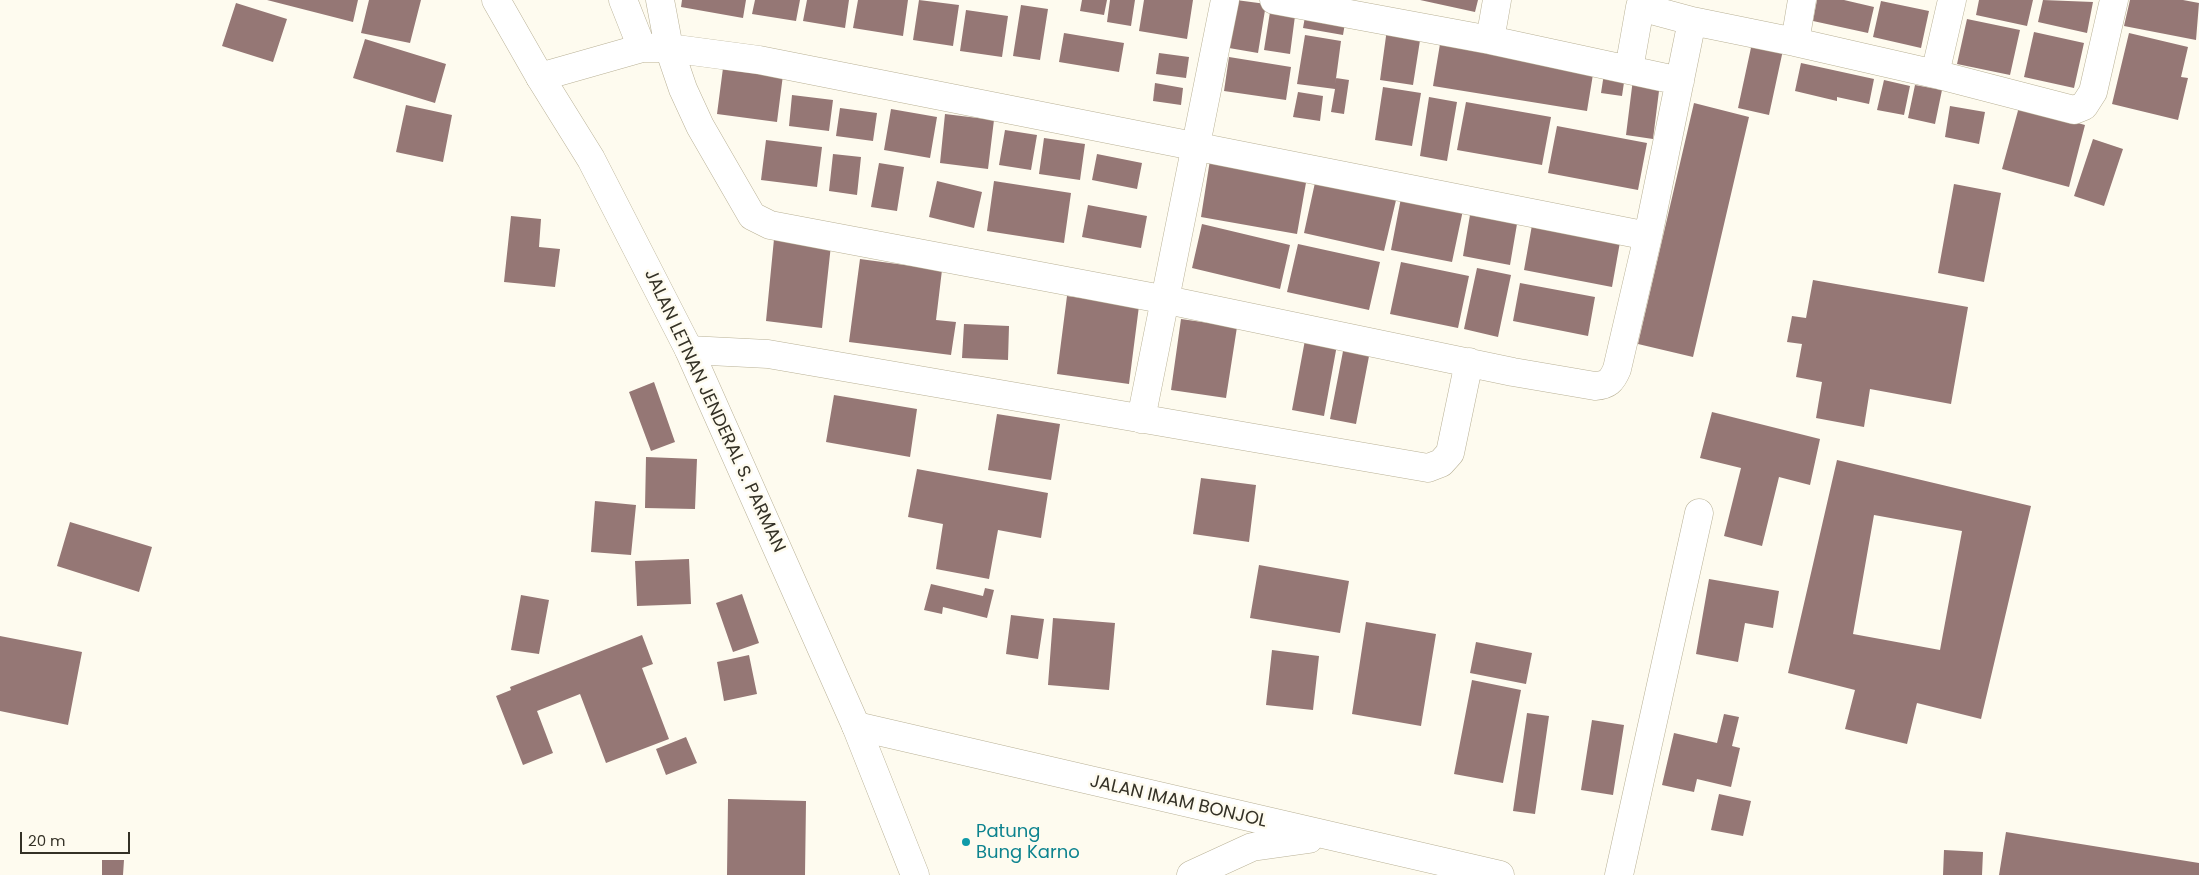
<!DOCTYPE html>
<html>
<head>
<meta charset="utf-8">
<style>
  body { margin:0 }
  #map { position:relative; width:2199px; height:875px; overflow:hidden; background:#fefbef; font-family:Poppins,sans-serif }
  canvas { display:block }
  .scale { position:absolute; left:20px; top:832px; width:110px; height:22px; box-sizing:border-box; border:2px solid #343126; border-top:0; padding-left:6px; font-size:15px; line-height:18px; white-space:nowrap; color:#343126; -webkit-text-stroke:4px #fefbef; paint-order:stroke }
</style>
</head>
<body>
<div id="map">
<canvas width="2199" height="875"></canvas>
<div class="scale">20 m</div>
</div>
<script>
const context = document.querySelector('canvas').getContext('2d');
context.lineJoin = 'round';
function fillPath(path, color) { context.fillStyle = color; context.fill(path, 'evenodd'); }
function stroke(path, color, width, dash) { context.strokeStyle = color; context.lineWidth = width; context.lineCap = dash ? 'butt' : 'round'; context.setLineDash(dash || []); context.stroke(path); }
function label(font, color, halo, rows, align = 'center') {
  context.font = font + ' Poppins,sans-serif'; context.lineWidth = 5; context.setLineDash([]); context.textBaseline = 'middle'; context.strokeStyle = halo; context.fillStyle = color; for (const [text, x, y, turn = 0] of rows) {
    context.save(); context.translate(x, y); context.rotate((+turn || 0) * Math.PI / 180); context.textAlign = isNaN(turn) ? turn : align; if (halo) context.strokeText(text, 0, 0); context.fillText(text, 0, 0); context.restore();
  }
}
fillPath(new Path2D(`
  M267 0H358L353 22Z
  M369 0H421L410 43 361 33Z
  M682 0H746L743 18 681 7Z
  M755 0H800L796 21 752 14Z
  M807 0H849L845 28 803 21Z
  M858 0H908L903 36 853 28Z
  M919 0 959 5 953 46 913 40Z
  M1082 0H1107L1104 15 1080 11Z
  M1110 0H1135L1131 26 1107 22Z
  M1144 0H1193L1187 39 1139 31Z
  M1236 0 1266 4 1258 53 1229 48Z
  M1420 0H1478L1475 12Z
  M1817 0H1844L1874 7 1868 33 1813 21Z
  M1979 0H2033L2027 26 1976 15Z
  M2043 0 2093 2 2087 33 2038 22Z
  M2130 0H2183L2199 3 2196 40 2124 26Z
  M1881 1 1929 11 1921 48 1873 37Z
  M236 3 287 19 273 62 222 46Z
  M1021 5 1048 9 1040 60 1013 56Z
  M966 10 1008 16 1002 57 960 51Z
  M1306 11 1346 17 1343 35 1303 28Z
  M1270 12 1295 16 1290 54 1264 50Z
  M1967 19 2020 30 2010 75 1957 64Z
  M1387 29 1421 34 1413 85 1380 80Z
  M2034 32 2084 43 2074 88 2024 77Z
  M1064 33 1124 43 1119 72 1059 62Z
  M2129 33 2188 47 2181 77 2188 78 2178 120 2112 104Z
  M1305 35 1341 41 1335 86 1336 78 1349 80 1344 114 1331 112 1335 89 1297 84Z
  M365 39 446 64 435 103 353 78Z
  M1752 43 1783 50 1769 115 1738 108Z
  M1440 44 1594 68 1587 111 1433 86Z
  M1159 53 1189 57 1186 78 1156 74Z
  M1229 57 1291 67 1286 100 1224 91Z
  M1801 63 1874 79 1869 104 1837 97V101L1795 91Z
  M1605 67 1626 69 1622 96 1601 93Z
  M723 68 783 75 777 122 717 114Z
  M1633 79 1660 83 1653 139 1626 135Z
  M1884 80 1910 86 1904 115 1877 110Z
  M1155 83 1183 88 1181 105 1153 101Z
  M1915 85 1942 90 1935 124 1908 118Z
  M1383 87 1421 93 1412 146 1375 140Z
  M1298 92 1323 96 1320 121 1293 117Z
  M792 95 833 100 829 131 789 126Z
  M1429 97 1457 102 1447 161 1420 156Z
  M1466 102 1551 117 1542 165 1457 150Z
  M1694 103 1749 117 1693 357 1638 344Z
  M406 105 452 115 443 162 396 152Z
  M1950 106 1985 112 1979 144 1945 137Z
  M2019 107 2085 125 2069 187 2002 169Z
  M840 108 877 113 873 141 836 136Z
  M891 109 937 117 930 158 884 150Z
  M945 114 994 120 988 169 940 163Z
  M1557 126 1647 143 1638 190 1548 173Z
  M1005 130 1037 135 1031 170 999 165Z
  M1044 138 1085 144 1080 180 1039 174Z
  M2093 139 2123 149 2104 206 2074 196Z
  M766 140 822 147 817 187 761 180Z
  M833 154 861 157 857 195 829 191Z
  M1097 154 1142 163 1137 189 1092 180Z
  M1210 160 1307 177 1297 234 1201 217Z
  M879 163 904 167 897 211 871 207Z
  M1316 178 1397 196 1384 251 1304 233Z
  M937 181 982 192 974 228 929 217Z
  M994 181 1071 193 1064 243 987 231Z
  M1954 184 2001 193 1984 282 1938 273Z
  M1401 198 1463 210 1452 262 1391 250Z
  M1088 205 1147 216 1141 248 1082 237Z
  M1470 215 1517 224 1510 265 1463 256Z
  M511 216 541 219 539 247 560 249 555 287 504 282Z
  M1202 224 1290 245 1280 289 1192 268Z
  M1532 225 1620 242 1612 287 1524 270Z
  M774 239 831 245 822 328 766 321Z
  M1298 244 1380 262 1369 310 1287 292Z
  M860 259 942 270 936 320 956 322 951 355 849 342Z
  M1401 262 1469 276 1458 328 1390 314Z
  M1477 268 1511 275 1498 337 1464 329Z
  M1813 280 1968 307 1951 404 1870 389 1864 427 1816 418 1822 382 1796 377 1802 344 1787 342 1792 316 1806 318Z
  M1520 283 1595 297 1588 336 1513 321Z
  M1067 296 1139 306 1129 384 1057 374Z
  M1181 319 1237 327 1226 398 1171 390Z
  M964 324 1009 326 1008 360 962 358Z
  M1305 340 1337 345 1324 416 1292 410Z
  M1344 346 1370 351 1356 424 1330 419Z
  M654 382 675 442 651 451 629 392Z
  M834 395 917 409 910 457 826 442Z
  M1712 412 1820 439 1810 485 1779 477 1762 546 1724 536 1741 468 1700 458Z
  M997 414 1060 424 1051 480 988 470Z
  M646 457 697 459 695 509 645 508Z
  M1837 460 2031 506 1981 719 1917 703 1907 744 1845 729 1855 690 1788 673ZM1874 515 1962 531 1940 650 1853 634Z
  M917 469 1048 493 1041 538 998 530 989 579 936 569 943 524 908 517Z
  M1201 478 1256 485 1249 542 1193 534Z
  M595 501 636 505 631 555 591 552Z
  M70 522 152 547 139 592 57 566Z
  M689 559 691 604 637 606 635 561Z
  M1259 565 1349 581 1340 633 1250 618Z
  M1709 579 1779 591 1773 628 1745 623 1738 662 1696 654Z
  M931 584 983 596 985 588 994 590 987 618 943 607 942 614 924 610Z
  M742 594 759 643 733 652 716 603Z
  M521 595 549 600 539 654 511 650Z
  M1011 615 1044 619 1038 659 1006 654Z
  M1053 618 1115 623 1109 690 1048 685Z
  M1366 622 1436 634 1421 726 1352 714Z
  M642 635 653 664 642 668 669 739 606 763 580 694 537 711 553 753 523 765 496 696 511 690 510 687Z
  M0 636 82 652 68 725 0 711Z
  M1476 642 1532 653 1526 684 1470 673Z
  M1272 650 1319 656 1313 710 1266 705Z
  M749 655 757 694 724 701 717 662Z
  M1472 680 1521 690 1503 783 1454 774Z
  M1527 713 1549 716 1535 814 1513 811Z
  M1724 714 1739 717 1732 746 1740 748 1731 787 1697 779 1694 792 1662 785 1674 733 1717 743Z
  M1592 720 1624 725 1613 795 1581 790Z
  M686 737 697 763 666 775 656 749Z
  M1719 794 1751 801 1743 836 1711 830Z
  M728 799 806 801 805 875H727Z
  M2006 832 2199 863V875H1999Z
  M1944 850 1983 852 1982 875H1943Z
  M102 860H124L123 875H102Z`), '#957775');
const minor = new Path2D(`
  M623 0 642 48
  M660 0 669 48 683 89 700 126 752 216 770 225 1167 300 1513 372 1595 386C1608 385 1612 381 1617 369L1648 236 1692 21
  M1274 0 1490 40 1680 81
  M1642 0 1640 7 1692 21 1795 42 1935 74 2074 110 2084 106 2093 92 2114 0
  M1490 40 1497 0
  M1795 42 1802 0
  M1629 69 1640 7
  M1935 74 1952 0
  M540 77 642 48H669L759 60 1648 236
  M689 350 768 354 1428 468 1441 463 1450 453 1469 362
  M1141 419 1225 0
  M1619 875 1699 513`);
const primary = new Path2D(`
  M856 726 915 875`);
const trunk = new Path2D(`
  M496 0 540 77 591 159 689 350 856 726 1500 875
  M1191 875 1252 847 1309 839`);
stroke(minor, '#b9b196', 29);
stroke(primary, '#b9b196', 29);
stroke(trunk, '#b9b196', 29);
stroke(minor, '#fff', 28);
stroke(primary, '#fff', 28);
stroke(trunk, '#fff', 28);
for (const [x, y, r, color] of [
  [966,842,5,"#0f9aa8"]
]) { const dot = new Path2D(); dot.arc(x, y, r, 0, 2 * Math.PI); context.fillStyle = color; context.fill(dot); stroke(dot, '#fefbef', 2); }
label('18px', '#343126', '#fefbef', [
  ["JALAN LETNAN JENDERAL S. PARMAN",714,411,65],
  ["JALAN IMAM BONJOL",1178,802,13]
]);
label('18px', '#0d838f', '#fefbef', [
  ["Patung",976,832],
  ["Bung Karno",976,853]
], 'left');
</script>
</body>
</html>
